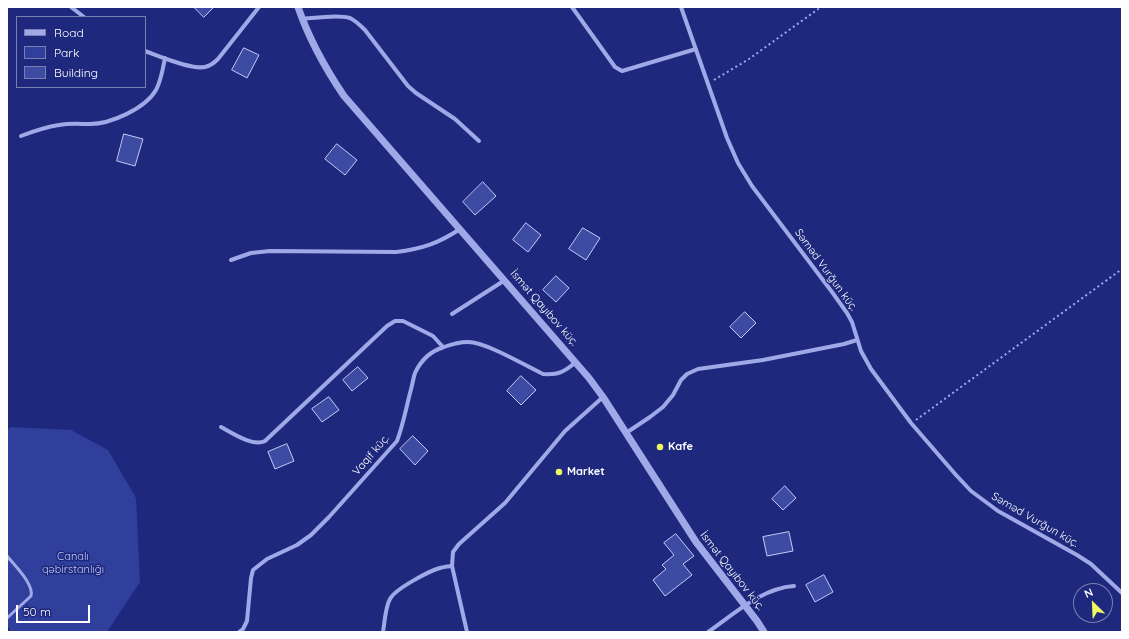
<!DOCTYPE html>
<html>
<head>
<meta charset="utf-8">
<style>
  body { margin:0 }
  #map { position:relative; width:1129px; height:639px; overflow:hidden; background:#1e297d; font-family:Quicksand,sans-serif }
  canvas { display:block }
  .frame { position:absolute; inset:0; border:8px solid #fff; pointer-events:none }
  .legend { position:absolute; left:16px; top:16px; width:130px; height:72px; box-sizing:border-box; background:#1e297d; border:1px solid #787fb1; margin:0; padding:5px 7px; list-style:none; font-size:12px; color:#fff }
  .legend li { display:flex; align-items:center; gap:8px; height:20px }
  .legend b { width:20px; border:1px solid #787fb1 }
  .north { position:absolute; left:1073px; top:583px; width:40px; height:40px; box-sizing:border-box; background:#1e297d; border:1px solid #787fb1; border-radius:50%; rotate:336deg; font-size:11px; font-weight:700; line-height:16px; text-align:center; color:#fff }
  .north::after { content:''; display:block; margin:auto; width:14px; height:18px; background:#f1f75f; clip-path:polygon(50% 0,100% 100%,50% 72%,0 100%) }
  .scale { position:absolute; left:16px; top:605px; width:74px; height:18px; box-sizing:border-box; border:2px solid #fff; border-top:0; padding-left:5px; font-size:12px; line-height:14px; white-space:nowrap; color:#fff; -webkit-text-stroke:3px #1e297d; paint-order:stroke }
</style>
</head>
<body>
<div id="map">
<canvas width="1129" height="639"></canvas>
<div class="frame"></div>
<ul class="legend">
<li><b style="height:5px;background:#a0a9e8"></b>Road</li>
<li><b style="height:11px;background:#303e9c"></b>Park</li>
<li><b style="height:11px;background:#3e4ba3"></b>Building</li>
</ul>
<div class="north">N</div>
<div class="scale">50 m</div>
</div>
<script>
const context = document.querySelector('canvas').getContext('2d');
context.lineJoin = 'round';
function fillPath(path, color) { context.fillStyle = color; context.fill(path, 'evenodd'); }
function stroke(path, color, width, dash) { context.strokeStyle = color; context.lineWidth = width; context.lineCap = dash ? 'butt' : 'round'; context.setLineDash(dash || []); context.stroke(path); }
function label(font, color, halo, rows, align = 'center') {
  context.font = font + ' Quicksand,sans-serif'; context.lineWidth = 3; context.setLineDash([]); context.textBaseline = 'middle'; context.strokeStyle = halo; context.fillStyle = color; for (const [text, x, y, turn = 0] of rows) {
    context.save(); context.translate(x, y); context.rotate((+turn || 0) * Math.PI / 180); context.textAlign = isNaN(turn) ? turn : align; if (halo) context.strokeText(text, 0, 0); context.fillText(text, 0, 0); context.restore();
  }
}
fillPath(new Path2D(`
  M12 427 71 430 108 450 136 498 140 582 107 632H11L7 625V429Z`), '#303e9c');
const building = new Path2D(`
  M194 7H214L204 17Z
  M244 48 259 55 247 78 232 70Z
  M124 134 143 139 135 166 117 161Z
  M337 144 357 160 345 175 325 159Z
  M483 182 496 196 475 215 463 202Z
  M526 223 541 235 528 252 513 240Z
  M583 228 600 238 586 260 569 249Z
  M556 276 569 288 556 302 543 290Z
  M745 312 756 323 741 338 730 327Z
  M358 367 368 378 352 391 343 380Z
  M521 376 536 390 521 405 507 391Z
  M329 397 339 410 322 422 312 409Z
  M413 436 428 451 415 465 400 449Z
  M287 444 294 461 275 469 268 452Z
  M785 486 796 498 783 510 772 499Z
  M789 532 793 551 767 556 763 537Z
  M676 534 694 556 683 564 692 575 665 596 653 580 666 569 662 565 674 555 664 543Z
  M824 575 833 592 815 602 806 585Z`);
fillPath(building, '#3e4ba3');
stroke(building, '#c4cbf6', 1);
stroke(new Path2D(`
  M714 80 749 59 821 7
  M916 420 1122 269`), '#a0a9e8', 2, [2, 3]);
stroke(new Path2D(`
  M7 556C15 566 34 584 31 596L7 618`), '#a0a9e8', 3);
stroke(new Path2D(`
  M71 7 84 17
  M572 7 615 67 622 71 696 49
  M681 7 727 138 738 163 752 186 832 292 847 313 852 322 861 351 871 369 911 423 956 475 971 491 998 511 1077 555 1091 564 1122 593
  M302 19C315 18 338 14 350 18 356 21 360 25 365 30L408 86 416 93 455 119 479 141
  M145 51C159 56 192 70 205 67 210 66 214 63 218 59L259 7
  M21 136C34 131 46 127 59 125 70 123 80 124 90 124 110 124 145 109 156 90 161 81 163 68 165 58
  M231 260 251 253 270 251 396 252C422 249 439 243 460 229
  M452 314 505 280
  M221 427C232 433 253 447 265 441L387 326 395 321H403L433 336 443 347
  M626 433 650 417 663 407 673 395 681 380 687 374 698 369 763 360 844 344 857 340
  M239 632 243 629 247 621 251 578 253 570 267 559 297 545 311 535 329 517 397 441C403 425 406 409 410 393 412 387 413 379 415 373 421 360 431 351 444 347 452 344 459 342 468 342 486 342 526 366 543 374 559 375 564 372 576 362
  M383 632C385 621 385 608 390 599 395 589 429 571 440 568 444 567 448 566 452 566
  M467 632 452 566 453 552 459 544 505 503 565 431 603 397
  M708 632C734 614 762 588 794 586`), '#a0a9e8', 4);
stroke(new Path2D(`
  M298 7C309 39 325 68 344 96L589 378 603 397 696 542 757 621 764 632`), '#a0a9e8', 7);
for (const [x, y, r, color] of [
  [660,447,4,"#f1f75f"],
  [559,472,4,"#f1f75f"]
]) { const dot = new Path2D(); dot.arc(x, y, r, 0, 2 * Math.PI); context.fillStyle = color; context.fill(dot); stroke(dot, '#1e297d', 1.5); }
label('11px', '#fff', '#1e297d', [
  ["Səməd Vurğun küç.",826,270,54],
  ["İsmət Qayıbov küç.",544,308,49],
  ["Vaqif küç.",371,455,-49],
  ["Səməd Vurğun küç.",1035,520,30],
  ["İsmət Qayıbov küç.",732,571,52]
]);
label('bold 11px', '#fff', '#1e297d', [
  ["Kafe",668,447],
  ["Market",567,472]
], 'left');
label('11px', '#c4cbf6', '#1e297d', [
  ["Canalı",73,557],
  ["qəbirstanlığı",73,570]
]);
</script>
</body>
</html>
